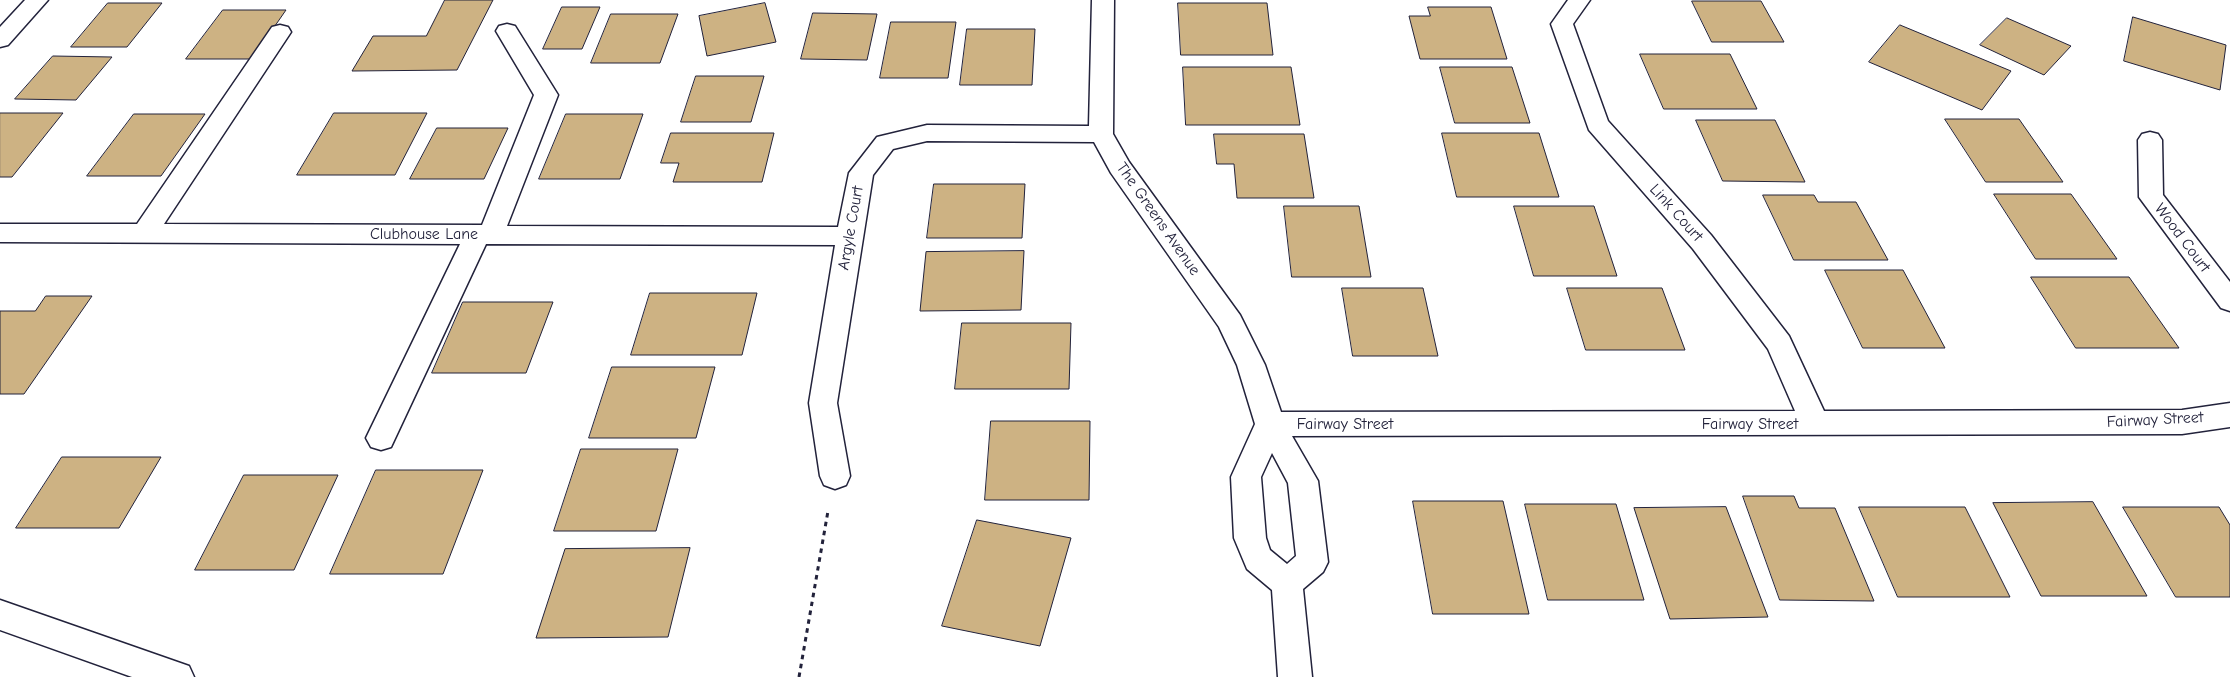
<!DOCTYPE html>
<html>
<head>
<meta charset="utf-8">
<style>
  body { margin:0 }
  canvas { display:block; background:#fff }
</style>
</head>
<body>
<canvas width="2230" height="677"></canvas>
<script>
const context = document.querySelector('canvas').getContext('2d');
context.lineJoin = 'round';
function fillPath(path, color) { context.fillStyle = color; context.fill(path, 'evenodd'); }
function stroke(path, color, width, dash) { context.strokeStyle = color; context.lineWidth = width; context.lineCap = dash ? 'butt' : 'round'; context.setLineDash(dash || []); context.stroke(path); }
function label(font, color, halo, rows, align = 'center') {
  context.font = font + ' "Comic Neue",sans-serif'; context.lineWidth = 4.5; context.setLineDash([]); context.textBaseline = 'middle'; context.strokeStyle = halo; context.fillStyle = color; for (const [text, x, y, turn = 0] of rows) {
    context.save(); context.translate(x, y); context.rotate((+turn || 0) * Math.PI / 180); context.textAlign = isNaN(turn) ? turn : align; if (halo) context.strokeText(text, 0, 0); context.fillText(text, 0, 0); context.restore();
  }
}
const building = new Path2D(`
  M445 0H493L457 70 352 71 373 36H426Z
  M1692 1H1761L1784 42H1712Z
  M108 3H162L127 47H71Z
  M765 3 776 42 707 56 699 16Z
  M1178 3H1267L1273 55H1181Z
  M562 7H600L582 49H543Z
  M1428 7H1491L1507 59H1420L1409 16H1430Z
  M223 10H286L252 59H186Z
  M813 13 877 14 867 60 801 59Z
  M611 14H678L660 63H591Z
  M2133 17 2226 45 2220 90 2124 61Z
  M2007 18 2071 46 2044 75 1980 45Z
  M891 22H956L948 78H880Z
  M1900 25 2011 71 1982 110 1869 62Z
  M967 29H1035L1032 85H960Z
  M1640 54H1730L1757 109H1664Z
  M53 56 112 57 76 100 15 99Z
  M1183 67H1291L1300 125H1186Z
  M1440 67H1512L1530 123H1455Z
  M696 76H764L751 122H681Z
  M0 113H63L12 177H0Z
  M334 113H427L395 175H297Z
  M134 114H205L161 176H87Z
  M566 114H643L620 179H539Z
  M1945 119H2019L2063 182H1986Z
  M1696 120H1775L1805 182 1723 181Z
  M437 128H508L484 179H410Z
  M671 133H774L762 182H673L679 163H661Z
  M1442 133H1539L1559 197H1457Z
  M1214 134H1304L1314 198H1237L1234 164H1217Z
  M934 184H1025L1022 238H927Z
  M1994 194H2071L2117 259H2036Z
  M1763 195H1814L1818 202H1856L1888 260H1794Z
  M1284 206H1359L1371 277H1292Z
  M1514 206H1594L1617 276H1534Z
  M1024 251 1021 310 920 311 926 252Z
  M1825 270H1903L1945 348H1863Z
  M2031 277H2129L2179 348H2076Z
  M1342 288H1423L1438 356H1353Z
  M1567 288H1662L1685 350H1586Z
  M650 293H757L742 355H631Z
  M46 296H92L24 394H0V311H35Z
  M463 302H553L526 373H432Z
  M962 323H1071L1069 389H955Z
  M612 367H715L696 438H589Z
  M991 421H1090L1089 500H985Z
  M581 449H678L656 531H554Z
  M62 457H161L119 528H16Z
  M376 470H483L443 574H330Z
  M244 475H338L294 570H195Z
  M1743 496H1794L1799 508H1835L1874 601 1780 600Z
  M1413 501H1503L1529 614H1433Z
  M2093 502 2147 596H2041L1993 503Z
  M1525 504H1616L1644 600H1548Z
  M1726 507 1768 617 1670 619 1634 508Z
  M1859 507H1965L2010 597H1898Z
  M2123 507H2219L2230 525V597H2176Z
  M977 520 1071 538 1040 646 942 626Z
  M690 548 668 637 536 638 565 549Z`);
fillPath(building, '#cdb283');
stroke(building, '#22223b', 1);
const minor = new Path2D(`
  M25 0H48L8 45 0 47V27Z
  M1092 0H1114L1113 134 1129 162 1240 315 1265 365 1281 412 1795 411 1768 349 1693 249 1589 130 1551 24 1568 0H1590L1573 24 1608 121 1711 235 1789 336 1824 411 2182 410 2230 403V427L2182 434 1292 436 1318 481 1328 562 1323 572 1303 589 1312 677H1278L1272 590 1247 569 1234 538 1231 477 1255 424 1237 365 1219 327 1111 173 1094 142 927 141 893 149 873 175 837 403 850 476 846 485 835 489 824 485 820 476 809 403 835 245 486 244 391 447 381 450 371 447 366 438 460 244 0 242V224H137L272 27 280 25 288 27 291 32 164 224 482 225 534 95 496 31 499 26 507 24 515 26 558 95 507 226 838 227 849 173 877 137 927 125 1089 126ZM1272 453 1288 483 1296 556 1287 564 1270 550 1266 538 1261 477Z
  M2150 132 2158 134 2162 140 2163 195 2230 282V311L2221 308 2139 197 2138 140 2142 134Z
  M0 600 189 666 194 677H132L0 630Z`);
stroke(minor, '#22223b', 3);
stroke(new Path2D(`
  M799 677 828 511`), '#22223b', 3, [4.5, 4.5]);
fillPath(minor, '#fff');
label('16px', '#22223b', '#fff', [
  ["Link Court",1676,213,48],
  ["The Greens Avenue",1158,219,55],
  ["Argyle Court",851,228,-80],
  ["Clubhouse Lane",424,234],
  ["Wood Court",2182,238,53],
  ["Fairway Street",2155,420,-3],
  ["Fairway Street",1345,424],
  ["Fairway Street",1750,424]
]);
</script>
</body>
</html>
